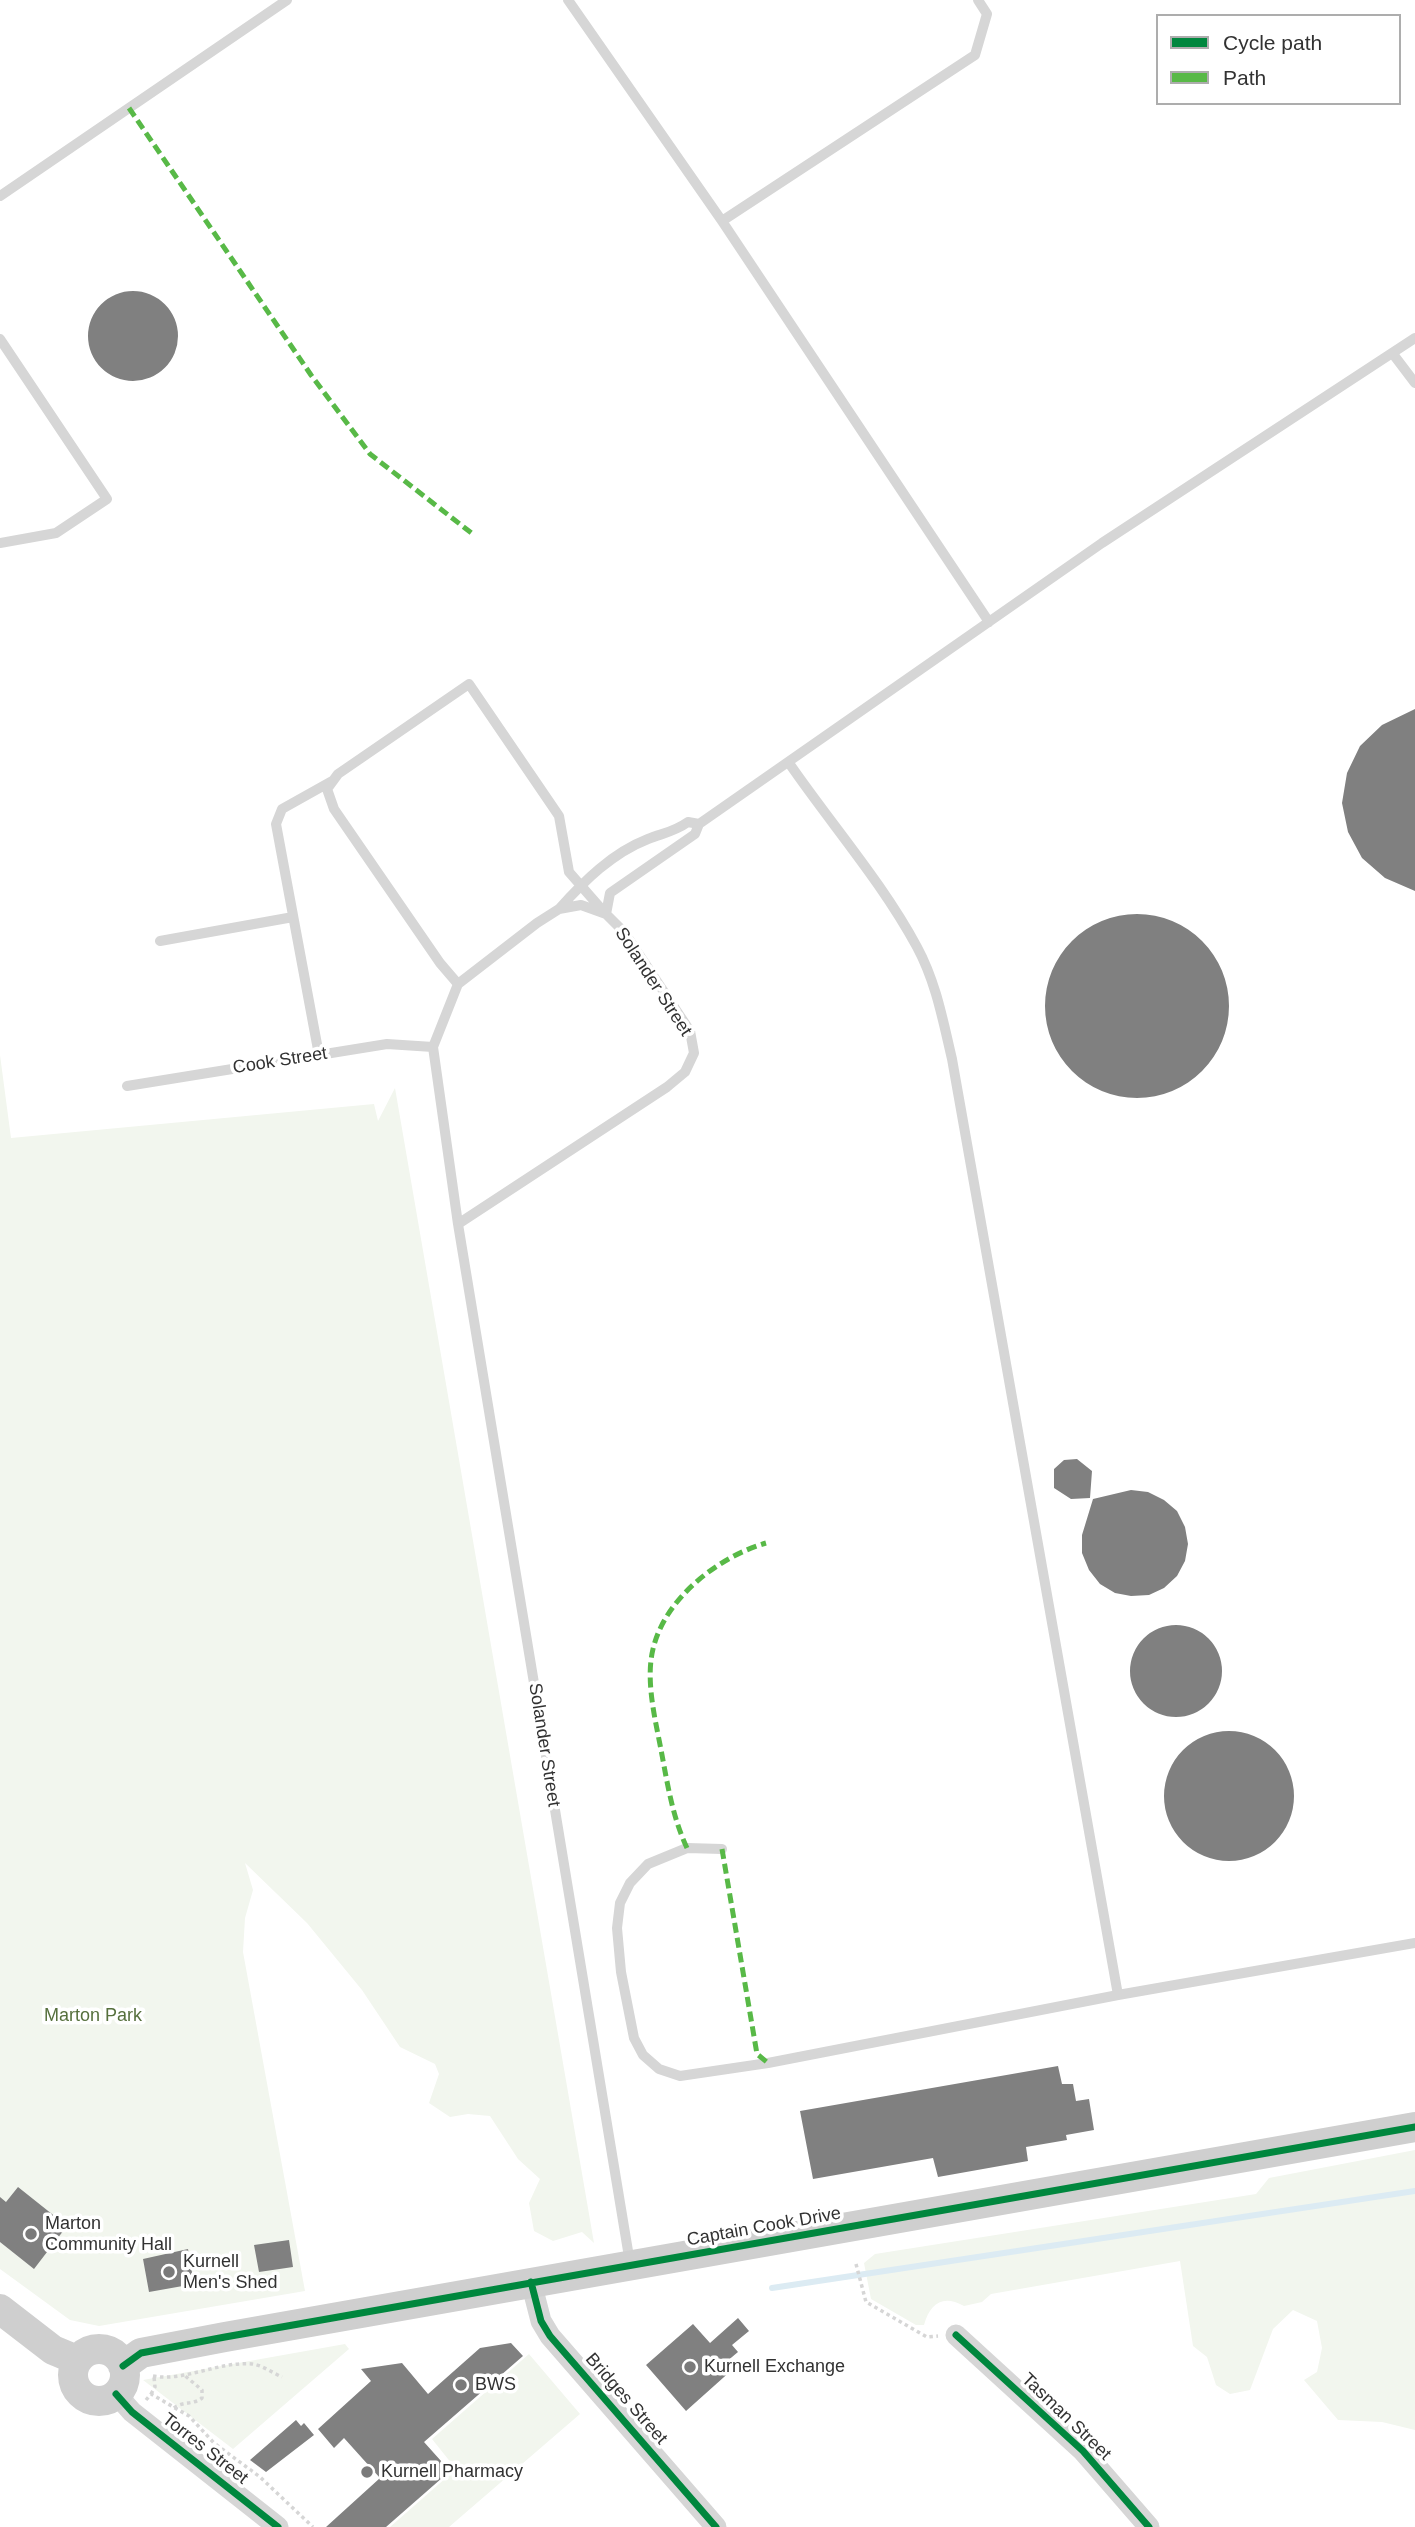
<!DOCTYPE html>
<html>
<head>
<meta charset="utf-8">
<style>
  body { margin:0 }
  #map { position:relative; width:1415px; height:2527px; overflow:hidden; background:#fff; font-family:Helvetica,sans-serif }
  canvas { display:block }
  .legend { position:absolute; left:1156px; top:14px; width:245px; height:91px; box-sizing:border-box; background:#fff; border:2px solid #adadad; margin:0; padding:9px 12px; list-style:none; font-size:21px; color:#323232 }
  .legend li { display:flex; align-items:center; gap:14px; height:35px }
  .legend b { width:35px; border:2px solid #adadad }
</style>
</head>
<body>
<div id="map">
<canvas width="1415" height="2527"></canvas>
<ul class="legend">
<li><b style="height:9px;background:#00873e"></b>Cycle path</li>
<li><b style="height:9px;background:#58b947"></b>Path</li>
</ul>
</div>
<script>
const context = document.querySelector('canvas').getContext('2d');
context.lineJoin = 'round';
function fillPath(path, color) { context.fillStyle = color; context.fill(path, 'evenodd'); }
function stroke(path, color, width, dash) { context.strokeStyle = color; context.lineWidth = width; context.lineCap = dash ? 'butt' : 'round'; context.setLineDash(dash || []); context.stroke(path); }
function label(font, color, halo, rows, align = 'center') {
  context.font = font + ' Helvetica,sans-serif'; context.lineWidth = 7; context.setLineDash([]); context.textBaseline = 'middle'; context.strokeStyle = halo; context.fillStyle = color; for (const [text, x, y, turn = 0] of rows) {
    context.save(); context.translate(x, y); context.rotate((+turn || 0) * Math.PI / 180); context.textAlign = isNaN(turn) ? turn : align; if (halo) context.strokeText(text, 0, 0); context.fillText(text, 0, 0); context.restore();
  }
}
fillPath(new Path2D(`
  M0 1055 11 1138 374 1104 378 1121 395 1088 594 2243 582 2232 553 2241 534 2231 529 2203 540 2179 518 2159 490 2116 468 2114 450 2117 429 2103 439 2074 435 2064 400 2047 362 1990 307 1923 245 1863 253 1890 245 1918 243 1952 305 2291 99 2326 70 2320 0 2269Z
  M1415 2150V2430L1382 2422 1338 2420 1304 2380 1317 2372 1322 2348 1317 2321 1293 2310 1273 2329 1250 2390 1230 2394 1216 2385 1207 2357 1193 2346 1180 2261 991 2294 982 2302 964 2306C943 2294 930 2303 924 2325H916L871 2299 864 2263 875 2254 1256 2194 1269 2178Z
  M345 2344 349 2349 233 2449 143 2380Z
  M529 2354 580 2414 449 2527H390L456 2469 432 2439Z`), '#f2f6ee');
stroke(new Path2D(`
  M772 2288 1415 2191`), '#dcebf3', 6);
fillPath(new Path2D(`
  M88 336a45 45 0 1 1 90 0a45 45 0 1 1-90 0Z
  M1415 709V891L1385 878 1362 858 1348 832 1342 803 1347 773 1360 746 1382 725Z
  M1045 1006a92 92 0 1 1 184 0a92 92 0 1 1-184 0Z
  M1077 1459 1092 1471 1090 1498 1071 1499 1054 1488V1469L1064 1460Z
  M1131 1490 1148 1492 1164 1500 1177 1511 1185 1527 1188 1544 1185 1561 1177 1576 1164 1588 1149 1595 1131 1596 1115 1593 1100 1584 1089 1570 1082 1553V1535L1093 1499Z
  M1130 1671a46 46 0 1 1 92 0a46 46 0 1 1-92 0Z
  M1164 1796a65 65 0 1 1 130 0a65 65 0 1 1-130 0Z
  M1058 2066 1062 2084H1073L1076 2101 1089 2099 1094 2130 1066 2135 1067 2140 1026 2147 1028 2161 938 2177 933 2158 813 2179 800 2111Z
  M18 2187 67 2226 34 2269 0 2242V2197L6 2202Z
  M289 2240 293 2267 259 2272 254 2245Z
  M188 2249 194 2284 149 2292 143 2259Z
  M738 2318 749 2331 732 2345 738 2352 726 2362 733 2369 686 2411 646 2365 693 2324 710 2343Z
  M511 2343 523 2356 424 2442 450 2471 386 2527H326L380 2478 344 2438 334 2448 318 2429 371 2381 361 2369 402 2363 428 2394 480 2348Z
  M296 2420 301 2426 304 2423 314 2435 266 2472 250 2460Z`), '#808080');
stroke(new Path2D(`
  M856 2264 866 2302 927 2337 938 2336
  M153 2376C185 2382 218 2361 252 2364 262 2365 273 2373 282 2377
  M151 2394 155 2387 154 2377
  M146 2400 151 2394 189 2416 214 2443 260 2477 313 2527
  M174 2408C183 2401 193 2405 202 2398V2390L184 2375`), '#d6d6d6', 3.5, [3.5, 3.5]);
stroke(new Path2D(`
  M568 0 722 221 989 622
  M0 196 287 0
  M722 221 975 55 987 14 978 0
  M0 339 107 499 56 533 0 543
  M1393 354 1415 383
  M789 763C831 824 882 882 917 947 936 982 943 1021 952 1059L1118 1995
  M559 909C584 881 612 853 648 839 663 833 674 832 688 822L699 824
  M606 914 610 893 695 834 699 824 1102 543 1415 338
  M160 941 293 917
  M458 984 440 963 334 809 327 789 338 774 469 684 559 816 569 872 604 912
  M319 1055 276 824 282 809 332 781
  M127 1086 387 1044 433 1047
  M458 1224 667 1087 685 1072 694 1053 690 1031 624 932 606 914 581 905 559 909 537 923 458 984 433 1047 458 1224 630 2263
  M722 1849 687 1848 648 1864 630 1883 620 1903 617 1928 621 1972 634 2038 643 2055 659 2069 680 2076 768 2063 1118 1995 1415 1943`), '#d6d6d6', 10);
stroke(new Path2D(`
  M531 2282 541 2321 550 2336 716 2527
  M956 2335 1083 2451 1149 2527
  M116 2394 132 2412 278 2527`), '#d6d6d6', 21);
stroke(new Path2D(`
  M0 2309 53 2350 77 2360
  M73 2375a26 26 0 1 1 52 0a26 26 0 1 1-52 0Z
  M123 2366 141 2353 225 2337 1415 2127`), '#cfcfcf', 30);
stroke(new Path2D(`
  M129 108 311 375 370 454 474 535
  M687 1848C673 1818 668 1787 662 1755 656 1722 645 1682 653 1649 665 1598 718 1557 766 1543
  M722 1849 757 2054 768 2063`), '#58b947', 5, [10, 5]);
stroke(new Path2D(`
  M531 2282 541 2321 550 2336 716 2527
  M956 2335 1083 2451 1149 2527
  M123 2366 141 2353 225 2337 1415 2127
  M116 2394 132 2412 278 2527`), '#00873e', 7);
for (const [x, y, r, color] of [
  [31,2234,7,"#7a7a7a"],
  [169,2272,7,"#7a7a7a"],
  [690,2367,7,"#7a7a7a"],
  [461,2385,7,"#7a7a7a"],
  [367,2472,7,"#7a7a7a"]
]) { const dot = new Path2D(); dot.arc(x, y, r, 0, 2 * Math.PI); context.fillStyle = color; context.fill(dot); stroke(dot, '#fff', 2.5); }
label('18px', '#323232', '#fff', [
  ["Solander Street",653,982,57],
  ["Cook Street",280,1061,-9],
  ["Solander Street",544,1745,81],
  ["Captain Cook Drive",764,2227,-10],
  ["Bridges Street",626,2399,49],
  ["Tasman Street",1066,2417,44],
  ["Torres Street",205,2449,38]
]);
label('18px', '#56703d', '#fff', [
  ["Marton Park",93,2016]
]);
label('18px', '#323232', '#fff', [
  ["Marton",45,2224],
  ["Community Hall",45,2245],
  ["Kurnell",183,2262],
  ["Men's Shed",183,2283],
  ["Kurnell Exchange",704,2367],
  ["BWS",475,2385],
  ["Kurnell Pharmacy",381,2472]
], 'left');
</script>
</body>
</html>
